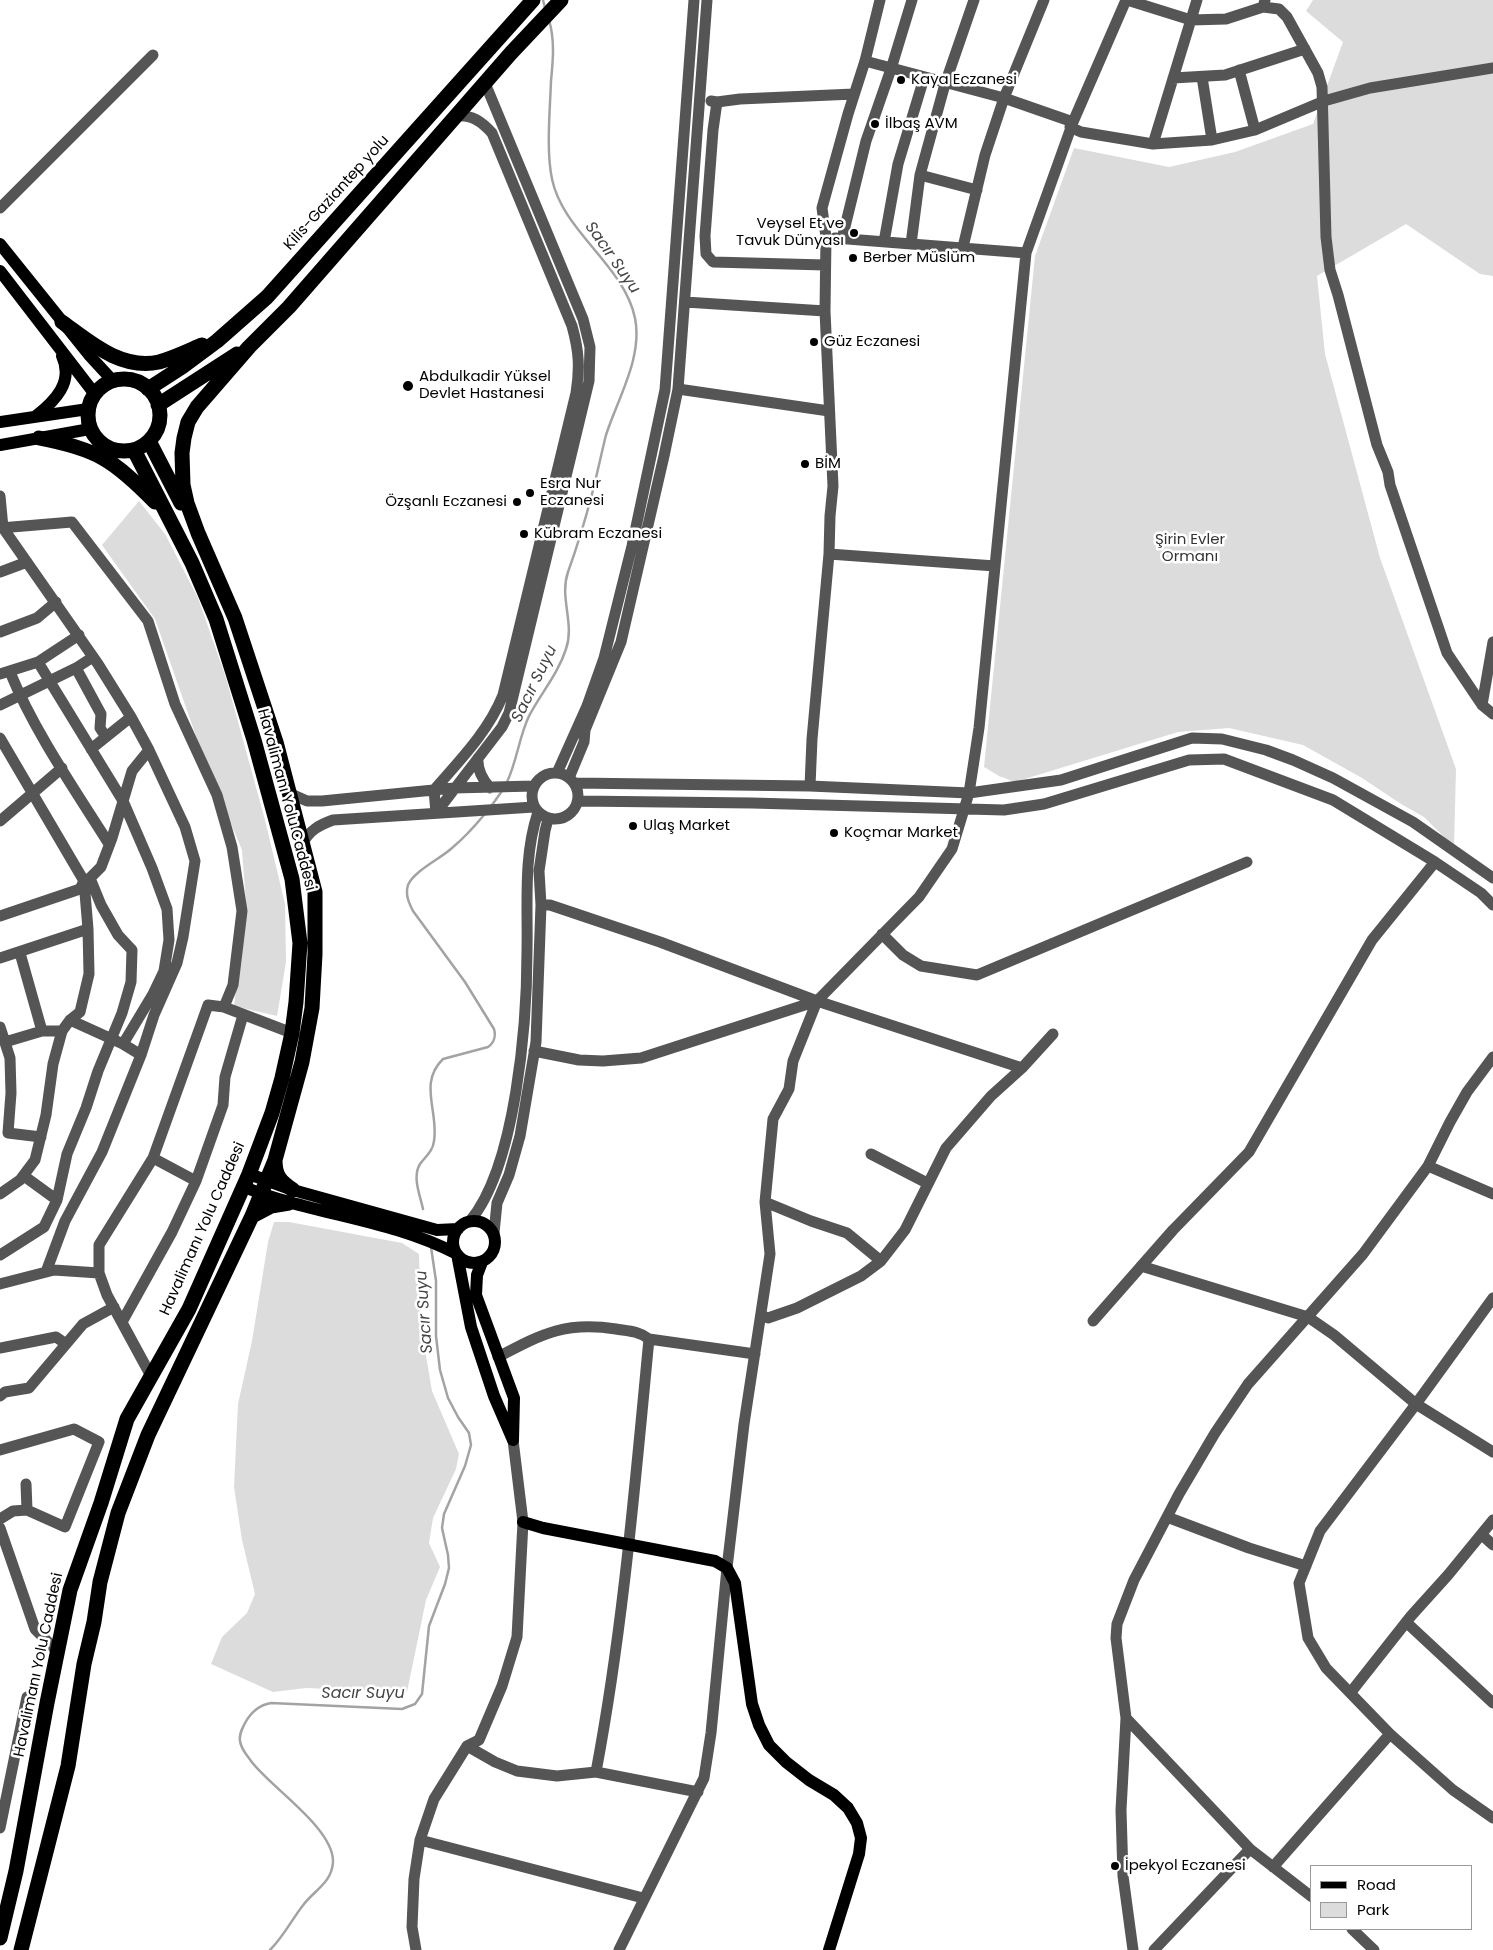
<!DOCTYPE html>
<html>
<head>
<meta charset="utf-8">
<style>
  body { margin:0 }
  #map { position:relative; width:1493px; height:1950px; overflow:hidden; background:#fff; font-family:Poppins,sans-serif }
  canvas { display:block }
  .legend { position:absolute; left:1310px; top:1865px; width:162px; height:65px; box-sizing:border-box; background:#fff; border:1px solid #999; margin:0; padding:6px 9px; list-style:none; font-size:15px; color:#000 }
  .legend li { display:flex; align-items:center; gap:10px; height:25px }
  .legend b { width:25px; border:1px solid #999 }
</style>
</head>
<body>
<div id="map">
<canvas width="1493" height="1950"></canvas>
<ul class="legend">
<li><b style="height:6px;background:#000"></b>Road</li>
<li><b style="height:14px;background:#dcdcdc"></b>Park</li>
</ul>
</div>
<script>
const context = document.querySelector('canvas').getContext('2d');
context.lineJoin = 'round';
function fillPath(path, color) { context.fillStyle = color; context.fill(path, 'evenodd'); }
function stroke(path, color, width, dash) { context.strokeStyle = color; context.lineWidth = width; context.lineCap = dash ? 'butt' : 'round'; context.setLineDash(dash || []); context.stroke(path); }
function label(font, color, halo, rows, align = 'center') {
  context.font = font + ' Poppins,sans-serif'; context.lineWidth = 5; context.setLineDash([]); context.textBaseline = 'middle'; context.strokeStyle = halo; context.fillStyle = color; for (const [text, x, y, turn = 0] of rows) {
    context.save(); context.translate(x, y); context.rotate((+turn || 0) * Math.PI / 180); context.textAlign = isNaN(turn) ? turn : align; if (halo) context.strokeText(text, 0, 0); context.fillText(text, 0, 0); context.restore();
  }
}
fillPath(new Path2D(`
  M1313 0H1493V276L1480 274 1406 224 1317 276 1325 354 1380 558 1456 769 1454 847 1424 817 1401 804 1362 778 1303 745 1229 728 1178 732 1015 782 999 776 984 767 1035 256 1074 148 1169 167 1235 152 1313 124 1343 42 1306 11Z
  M139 501 165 534 198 598 226 678 265 820 285 904 286 962 277 1016 234 1006 246 903 242 850 203 756 155 619 102 545Z
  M274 1222H289L402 1243 419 1254 421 1326 432 1391 459 1454 456 1469 433 1518 429 1543 440 1567 426 1600 407 1692 306 1688 273 1692 211 1664 222 1637 247 1613 255 1594 242 1540 234 1487 238 1404 252 1341 268 1242Z`), '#dcdcdc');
stroke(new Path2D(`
  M543 0 545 8
  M507 782C517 761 519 737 529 716 541 693 558 674 566 649 575 623 559 598 568 572 577 547 585 521 592 494 597 475 601 455 606 435 618 398 643 357 635 318 624 265 563 232 552 179 546 151 550 110 551 81 553 61 555 40 549 20
  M492 805 502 791
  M423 1209C420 1195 412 1177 420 1164 426 1156 433 1151 434 1141 439 1112 418 1083 443 1059L488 1047C494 1043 496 1036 494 1029L465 982 413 911C409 903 405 895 408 885 414 871 440 859 452 848 464 838 474 827 484 815
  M270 1950C284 1936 292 1919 304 1904 315 1890 332 1882 333 1862 334 1828 270 1787 251 1761 246 1754 241 1749 240 1741 239 1734 242 1729 245 1723 251 1712 259 1705 271 1703L402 1709 415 1704 422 1694 429 1626 445 1584 449 1568 448 1555 442 1528 444 1514 465 1466 471 1445 469 1433 458 1417 448 1398 440 1370 436 1336V1281L431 1247`), '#a3a3a3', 2.5);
stroke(new Path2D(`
  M1127 0 1191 20 1226 19 1263 7 1265 0
  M1263 7 1279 9 1287 17 1318 73 1322 87 1326 237 1330 270 1338 295 1377 445 1388 472 1390 485 1447 653 1482 705 1493 714
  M865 61 1004 98 1073 122
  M1239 70 1255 130
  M1202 77 1212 140
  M1173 78 1225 75 1305 49
  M711 101 717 102 740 99 854 94
  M717 102 713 130 705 236 706 254 713 262 825 265
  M1070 127 1081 132 1153 144 1197 0
  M1153 144 1212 140 1255 130 1324 101 1370 88 1493 68
  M920 175 977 190
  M0 208 153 55
  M835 238 1026 253
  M842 239 866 141 891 69 912 0
  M884 242 898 164 924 78
  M911 244 920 175 945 84 974 0
  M963 247 985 155 1004 98 1044 0
  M685 302 825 311
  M678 389 829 411
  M0 496 3 528 98 664 131 717 149 750 132 771 112 838 101 867 90 878 84 881 80 889 0 916
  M0 528 72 522 148 621 175 704 217 795 232 847 242 911 233 985 224 1007 292 1033
  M829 554 995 566
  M0 572 27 562
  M0 632 37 618 56 602
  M38 662 123 801 152 868 167 909 169 940 164 971 153 994 123 1044
  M76 668 101 714 100 728 106 737
  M10 672C34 731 75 790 109 844
  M0 674 38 662 79 635
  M0 705 76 668 93 657
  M1482 705 1493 642
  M0 738 84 881 88 929 89 974 80 1012 70 1020 62 1031 53 1064 46 1115 35 1160 20 1180 0 1194
  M91 749 131 717
  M478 758C477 770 482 779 490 788
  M532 796a23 23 0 1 1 46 0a23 23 0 1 1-46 0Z
  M557 773 587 706 604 658 632 546 665 390 694 0
  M569 778 584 742 585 730 621 642 664 456 678 389 707 0
  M574 783 810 786 969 793 1061 780 1192 738 1222 739 1266 750 1293 760 1333 778 1413 822 1493 878
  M810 786 812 739 829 554 830 516 833 486 825 311 826 237 822 208 848 114 865 61 880 0
  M289 793 307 801H322L454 788 534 786
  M578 801 752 803 1004 810 1044 804 1189 760 1224 759 1333 800 1435 862 1481 893 1493 905
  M436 813 502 727 509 713 589 381 590 347 583 319 485 83
  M436 813 434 790C460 760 488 732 503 695L576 393C580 368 579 351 572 326L492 133C482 122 472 114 455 116
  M0 821 62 768
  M302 844C310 830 319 825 333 820L534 807
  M541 905H550L660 942 817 1001 1022 1068
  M882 934 903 955 921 966 977 975 1247 862
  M20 953 42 1031
  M0 958 88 929
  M70 1020 123 1044 141 1055
  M0 1027 10 1058 11 1093 8 1133 41 1137
  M5 1042 42 1031H62
  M534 1051 579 1060 603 1061 641 1058 817 1001 919 897 952 849 969 793 979 728 1026 253 1073 122 1126 0
  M871 1154 927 1183
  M153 1158 196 1181
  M1428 1166 1493 1194
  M24 1176 57 1200
  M765 1202 811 1221 847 1233 881 1261
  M470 1221C516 1166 527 1023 527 951 528 905 523 857 538 812
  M494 1233 497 1203 509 1175 520 1136 536 1042 541 905 539 871 545 831 548 819
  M0 1255 44 1227 57 1200 67 1154 86 1108 98 1071 122 1013 131 982 132 950 118 935 101 905 90 878
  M1141 1266 1308 1317 1334 1335 1416 1404 1493 1452
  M46 1272 65 1221 102 1152 141 1055 154 1015 177 963 183 937 195 861 185 827 149 750
  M99 1273 107 1295 151 1376
  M0 1284 54 1270 99 1273V1245L153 1158 208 1005 224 1007
  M1493 1298 1416 1404 1320 1531 1299 1583 1308 1638 1326 1668 1390 1734 1453 1790 1493 1818
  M761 1315 768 1318 797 1308 861 1276 881 1261 905 1230 946 1148 991 1096 1022 1068 1053 1034
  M1093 1321 1173 1230 1249 1152 1372 940 1435 862
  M122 1322 172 1232 196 1181 223 1105 225 1077 243 1015
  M649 1339 755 1354
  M0 1348 56 1337 66 1344
  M498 1357C542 1334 565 1321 616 1329 628 1331 639 1331 649 1339 635 1484 623 1629 596 1772
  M0 1396 5 1392 29 1388 83 1324 114 1307
  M0 1450 74 1429 99 1442 65 1527 27 1510 13 1511 0 1519
  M26 1484 27 1510
  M1167 1517 1249 1548 1306 1566
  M0 1528 35 1629 57 1651
  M1482 1535 1493 1545
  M1406 1622 1493 1703
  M1351 1692 1411 1616 1448 1575 1493 1520
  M1126 1718 1250 1849 1312 1897
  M467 1746 495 1762 517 1771 557 1776 596 1772 698 1792
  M0 1828 27 1697
  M420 1840 643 1898
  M1273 1867 1390 1734
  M1352 1929 1374 1950
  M416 1950 412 1927 414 1879 420 1840 434 1799 467 1746 479 1740 502 1686 517 1637 523 1522 513 1440
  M619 1950 704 1778 711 1733 727 1568 744 1424 770 1254 765 1202 773 1119 789 1089 793 1061 817 1001
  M1133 1950 1123 1876 1121 1810 1126 1718 1116 1638 1117 1624 1134 1580 1179 1494 1215 1433 1248 1384 1363 1254 1428 1166 1450 1122 1467 1092 1493 1057
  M1154 1950 1250 1849`), '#555', 11);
stroke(new Path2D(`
  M0 244 90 356 113 381
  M0 271 94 393
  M36 416C55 401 74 382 62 356
  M0 422 88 409
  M0 445 90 429
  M249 1174 293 1190 437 1230 458 1229
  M244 1187C314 1215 391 1219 457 1254L471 1327 494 1396 513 1440 514 1398 476 1295 477 1275 482 1262
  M453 1242a21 21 0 1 1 42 0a21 21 0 1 1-42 0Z
  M523 1522 543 1528 715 1561 727 1568 735 1583 752 1704 759 1725 769 1745 786 1762 809 1780 834 1795 848 1808 857 1823 861 1838 859 1854 829 1950`), '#000', 12);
stroke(new Path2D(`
  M62 322C91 343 121 370 159 362 174 358 188 351 202 345
  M88 415a36 36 0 1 1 72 0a36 36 0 1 1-72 0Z
  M148 389 182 367 217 341 267 297 533 0
  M158 405 237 354
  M39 438C97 449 114 460 155 502
  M149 441 181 503
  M275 1160C275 1176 280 1181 293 1190
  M252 1216 271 1206 289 1203
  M0 1938 16 1871 47 1703 70 1590 101 1503 127 1419 189 1309 249 1174 272 1113 282 1078 292 1033 296 1002 300 943 292 879 254 740 216 619 192 563 134 450
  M21 1950 68 1766 84 1664 94 1622 100 1582 118 1513 148 1435 252 1216 275 1160 302 1062 312 1008 315 954V892L276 742 235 618 198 533 187 503 183 485 182 453 184 438 188 422 197 407 249 347 289 307 511 53 561 0`), '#000', 15);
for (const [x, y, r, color] of [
  [901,80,5,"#000"],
  [875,124,5,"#000"],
  [854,233,5,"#000"],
  [853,258,5,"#000"],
  [814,342,5,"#000"],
  [408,386,6,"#000"],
  [805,464,5,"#000"],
  [530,493,5,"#000"],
  [517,502,5,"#000"],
  [524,534,5,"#000"],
  [633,826,5,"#000"],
  [834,833,5,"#000"],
  [1115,1866,5,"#000"]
]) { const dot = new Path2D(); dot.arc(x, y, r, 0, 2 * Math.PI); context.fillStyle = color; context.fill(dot); stroke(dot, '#fff', 2); }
label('15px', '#000', '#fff', [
  ["Kaya Eczanesi",911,80],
  ["İlbaş AVM",885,124],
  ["Veysel Et ve",844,224,"right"],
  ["Tavuk Dünyası",844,241,"right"],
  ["Berber Müslüm",863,258],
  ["Güz Eczanesi",824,342],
  ["Abdulkadir Yüksel",419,377],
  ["Devlet Hastanesi",419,394],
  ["BİM",815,464],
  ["Esra Nur",540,484],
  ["Eczanesi",540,501],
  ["Özşanlı Eczanesi",507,502,"right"],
  ["Kübram Eczanesi",534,534],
  ["Ulaş Market",643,826],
  ["Koçmar Market",844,833],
  ["İpekyol Eczanesi",1125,1866]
], 'left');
label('15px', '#000', '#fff', [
  ["Kilis-Gaziantep yolu",337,193,-48],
  ["Havalimanı Yolu Caddesi",286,800,75],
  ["Havalimanı Yolu Caddesi",203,1229,-66],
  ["Havalimanı Yolu Caddesi",39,1665,-78]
]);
label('15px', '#333', '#fff', [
  ["Şirin Evler",1190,540],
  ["Ormanı",1190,557]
]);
label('italic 16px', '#444', '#fff', [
  ["Sacır Suyu",612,258,55],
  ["Sacır Suyu",535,684,-64],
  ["Sacır Suyu",425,1312,-94],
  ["Sacır Suyu",363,1694]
]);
</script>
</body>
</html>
